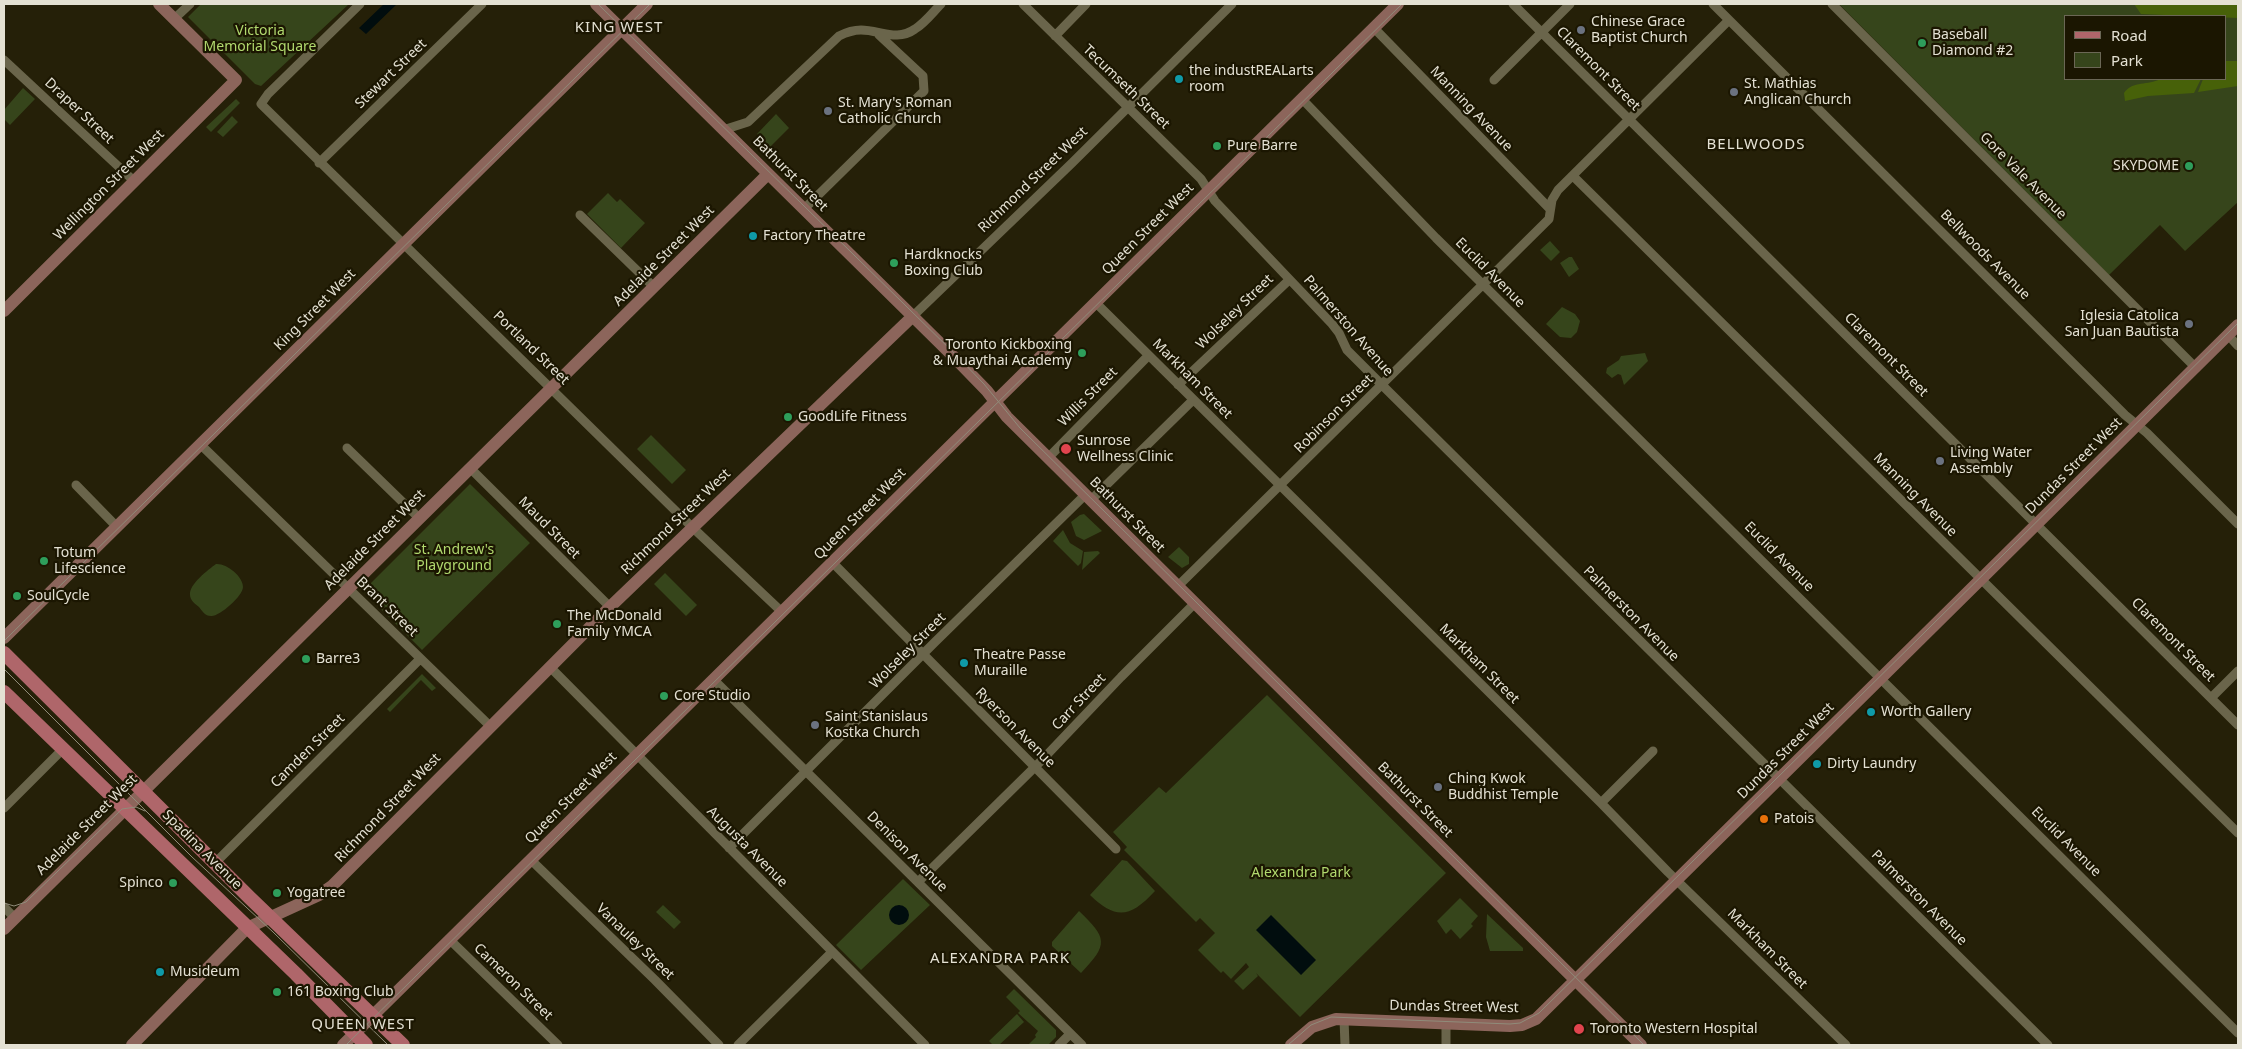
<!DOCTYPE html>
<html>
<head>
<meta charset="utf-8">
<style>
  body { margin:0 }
  #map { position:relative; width:2242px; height:1049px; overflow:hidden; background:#252008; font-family:"Noto Sans",sans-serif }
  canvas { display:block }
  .frame { position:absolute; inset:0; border:5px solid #e4e1d3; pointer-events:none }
  .legend { position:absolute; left:2064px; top:15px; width:162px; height:65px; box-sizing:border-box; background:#1b1601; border:1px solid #6b6755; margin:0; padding:6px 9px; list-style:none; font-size:15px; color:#e4e1d3 }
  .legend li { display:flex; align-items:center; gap:10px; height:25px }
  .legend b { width:25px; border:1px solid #6b6755 }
</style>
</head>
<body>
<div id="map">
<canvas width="2242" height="1049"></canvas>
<div class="frame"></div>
<ul class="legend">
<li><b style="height:6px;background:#af666a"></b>Road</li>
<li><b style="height:14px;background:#36451b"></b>Park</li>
</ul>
</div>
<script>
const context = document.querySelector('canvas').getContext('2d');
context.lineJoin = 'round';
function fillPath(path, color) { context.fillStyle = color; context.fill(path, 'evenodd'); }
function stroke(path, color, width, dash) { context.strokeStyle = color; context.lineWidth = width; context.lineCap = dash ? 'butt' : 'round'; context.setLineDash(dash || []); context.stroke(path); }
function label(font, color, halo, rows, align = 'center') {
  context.font = font + ' "Noto Sans",sans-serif'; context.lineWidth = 4.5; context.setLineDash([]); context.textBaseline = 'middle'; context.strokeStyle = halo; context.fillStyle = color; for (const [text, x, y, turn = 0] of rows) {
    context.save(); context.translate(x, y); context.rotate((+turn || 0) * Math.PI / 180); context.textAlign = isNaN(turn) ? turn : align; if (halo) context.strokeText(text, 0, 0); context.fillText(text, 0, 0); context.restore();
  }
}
fillPath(new Path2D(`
  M201 4H349L261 86 255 84 188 17Z
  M1839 4H2238V202L2185 251 2160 225 2109 275ZM2066 16H2226V79H2066Z
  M23 88 35 99 10 125 4 119V110Z
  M236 99 240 103 211 132 206 127Z
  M776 114 789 128 770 147 757 134Z
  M232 116 238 122 223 137 217 132Z
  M608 193 617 202 620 199 645 223 621 248 587 214Z
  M1550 241 1560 252 1551 261 1540 250Z
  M1569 257H1572L1579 269 1569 277 1560 263Z
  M1562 307 1575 314 1580 321 1577 332 1571 338 1560 337 1546 324Z
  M1645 353 1648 361 1624 385 1621 375 1618 374 1612 378 1606 373 1607 368 1619 360 1621 356Z
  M651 435 686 470 672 484 637 449Z
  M470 484 530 543 422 650 364 592V590Z
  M1084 514 1102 531 1084 540 1076 536 1071 522 1080 515Z
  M1063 530 1070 543 1083 551 1081 563 1078 566 1053 541Z
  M1179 547 1189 557V564L1182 568 1168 557Z
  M1098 551 1100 553 1082 570 1084 552Z
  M216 564C226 563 243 576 243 587 243 596 219 617 211 616 205 616 202 611 199 607 195 604 190 600 190 595 189 584 208 570 216 564Z
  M665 573 697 605 686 616 654 584Z
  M422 674 436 688 432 691 421 680 390 712 387 709Z
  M1267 695 1446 873 1300 1017 1256 973 1258 976 1243 990 1234 981 1249 967 1246 963 1231 979 1223 971 1221 973 1198 950 1215 933 1200 918 1196 922 1124 850 1127 847 1113 832 1159 787 1166 793Z
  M1122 860 1127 861 1155 891C1130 918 1116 920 1090 895Z
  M903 879 930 905 861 970 836 945Z
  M1460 898 1478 916 1471 924 1473 926 1460 939 1451 929 1446 934 1437 921Z
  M663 905 681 922 674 929 656 912Z
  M1079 911C1107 938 1109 944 1081 973L1052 946V942Z
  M1487 914 1523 948V951H1490L1486 937Z
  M1014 989 1056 1030V1037L1048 1045H1028L1036 1037 1035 1035 1038 1031 1018 1013 1020 1011 1006 997Z
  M1017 1014 1024 1022 999 1045H993L989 1041Z`), '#36451b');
fillPath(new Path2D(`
  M2134 4H2238V18L2141 14Z
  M2226 61H2238V86L2198 92 2203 79H2226Z
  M2160 79H2201L2194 93 2148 96 2125 101 2124 93C2133 80 2148 86 2160 79Z`), '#476109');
fillPath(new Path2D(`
  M384 4H397L366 34 359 28Z
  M889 915a10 10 0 1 1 20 0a10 10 0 1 1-20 0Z
  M1271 915 1316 960 1301 975 1256 930Z`), '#010d0e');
stroke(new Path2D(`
  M360 4 268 94 261 104 692 527 782 612
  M1023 4 1201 179 1215 201 1332 324 1339 333 1347 350 1382 385 2048 1045
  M1513 4 2238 725
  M1713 4 2125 415 2147 433 2238 524
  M1832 4 2196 368
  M174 19 190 4
  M1374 28 1550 209
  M1055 36 1086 4
  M4 60 134 181
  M1494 80 1570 4
  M1302 99 1436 238 2238 1033
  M723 130 748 122 839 36C847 32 853 30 861 30 880 30 897 42 915 29 925 23 933 12 941 4
  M319 163 482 4
  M1573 176 2238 833
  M804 209 924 91 923 76 879 35
  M580 215 654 287
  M1095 302 1601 803 1668 872 1846 1045
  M913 316 1072 163 1232 4
  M2228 335 2238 346
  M1178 385 1289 280
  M201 445 490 726
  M347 448 419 518
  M1048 458 1148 356
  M470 468 610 607
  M76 485 117 527
  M1091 500 1193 400
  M832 562 1116 849
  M1178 586 1549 219 1552 200 1558 190 1729 20
  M550 667 925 1045
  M713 679 1082 1045
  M2211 698 2238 671
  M1601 803 1653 751
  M4 808 63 749
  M729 848 935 642 1085 495
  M531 860 655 980 719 1045
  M215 863 420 659
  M918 882 1042 760 1121 677 1195 603
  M4 907 15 918
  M449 939 558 1045
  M1344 1019 1345 1045
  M738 1045 832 952
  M1059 1045 1070 1034
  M1446 1045V1024`), '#6a654b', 9);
stroke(new Path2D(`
  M596 4 955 358 987 391 1007 417 1641 1045
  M4 311 236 80 159 4
  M4 638 647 4
  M4 929 768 174
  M132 1045 247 928 319 895 332 886 610 607 913 316
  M343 1045 1398 4
  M1291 1045 1312 1027 1336 1019 1510 1026 1522 1025 1536 1019 2238 325`), '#8c655b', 12);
stroke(new Path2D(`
  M4 653 250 898 403 1045
  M4 692 296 974 366 1045`), '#af666a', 14);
stroke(new Path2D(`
  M598 4 957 356 984 384 1020 428 1644 1045
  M4 641 650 4
  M4 669 192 857 273 932 388 1045
  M4 903 14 906 26 902 122 809 136 807 145 811
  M346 1045 1402 4
  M1288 1045 1311 1025 1331 1017 1510 1024 1520 1023 1539 1013 2238 323`), '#908c7a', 1);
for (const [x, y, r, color] of [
  [1581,30,5,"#6b7280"],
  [1922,43,5,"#2e9e5b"],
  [1179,79,5,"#0f9aa8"],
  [1734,92,5,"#6b7280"],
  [828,111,5,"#6b7280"],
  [1217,146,5,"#2e9e5b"],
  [2189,166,5,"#2e9e5b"],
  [753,236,5,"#0f9aa8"],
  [894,263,5,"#2e9e5b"],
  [2189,324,5,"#6b7280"],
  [1082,353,5,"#2e9e5b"],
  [788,417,5,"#2e9e5b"],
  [1066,449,6,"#e0444e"],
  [1940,461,5,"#6b7280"],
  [44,561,5,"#2e9e5b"],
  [17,596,5,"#2e9e5b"],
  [557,624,5,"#2e9e5b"],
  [306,659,5,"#2e9e5b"],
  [964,663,5,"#0f9aa8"],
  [664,696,5,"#2e9e5b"],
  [1871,712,5,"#0f9aa8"],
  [815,725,5,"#6b7280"],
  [1817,764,5,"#0f9aa8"],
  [1438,787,5,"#6b7280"],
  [1764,819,5,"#e8710a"],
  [173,883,5,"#2e9e5b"],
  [277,893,5,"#2e9e5b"],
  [160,972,5,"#0f9aa8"],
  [277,992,5,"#2e9e5b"],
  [1579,1029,6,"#e0444e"]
]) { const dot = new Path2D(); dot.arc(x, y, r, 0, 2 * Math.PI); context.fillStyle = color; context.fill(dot); stroke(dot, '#1b1601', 2); }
label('14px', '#e4e1d3', '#1b1601', [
  ["Chinese Grace",1591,22],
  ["Baptist Church",1591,38],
  ["Baseball",1932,35],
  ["Diamond #2",1932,51],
  ["the industREALarts",1189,71],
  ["room",1189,87],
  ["St. Mathias",1744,84],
  ["Anglican Church",1744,100],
  ["St. Mary's Roman",838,103],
  ["Catholic Church",838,119],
  ["Pure Barre",1227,146],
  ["SKYDOME",2179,166,"right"],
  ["Factory Theatre",763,236],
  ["Hardknocks",904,255],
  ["Boxing Club",904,271],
  ["Iglesia Catolica",2179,316,"right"],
  ["San Juan Bautista",2179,332,"right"],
  ["Toronto Kickboxing",1072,345,"right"],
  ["& Muaythai Academy",1072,361,"right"],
  ["GoodLife Fitness",798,417],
  ["Sunrose",1077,441],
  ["Wellness Clinic",1077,457],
  ["Living Water",1950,453],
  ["Assembly",1950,469],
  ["Totum",54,553],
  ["Lifescience",54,569],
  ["SoulCycle",27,596],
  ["The McDonald",567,616],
  ["Family YMCA",567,632],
  ["Theatre Passe",974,655],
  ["Muraille",974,671],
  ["Barre3",316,659],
  ["Core Studio",674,696],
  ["Worth Gallery",1881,712],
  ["Saint Stanislaus",825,717],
  ["Kostka Church",825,733],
  ["Dirty Laundry",1827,764],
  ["Ching Kwok",1448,779],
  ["Buddhist Temple",1448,795],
  ["Patois",1774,819],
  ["Spinco",163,883,"right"],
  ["Yogatree",287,893],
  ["Musideum",170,972],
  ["161 Boxing Club",287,992],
  ["Toronto Western Hospital",1590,1029]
], 'left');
label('14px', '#b1d96e', '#1b1601', [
  ["Victoria",260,31],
  ["Memorial Square",260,47],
  ["St. Andrew's",454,550],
  ["Playground",454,566],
  ["Alexandra Park",1301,873]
]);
label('14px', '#e4e1d3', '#1b1601', [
  ["Claremont Street",1598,69,45],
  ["Stewart Street",391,74,-44],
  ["Tecumseth Street",1126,87,44],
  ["Manning Avenue",1471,109,46],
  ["Draper Street",79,111,43],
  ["Bathurst Street",790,174,45],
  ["Gore Vale Avenue",2023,176,45],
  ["Richmond Street West",1033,180,-44],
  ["Wellington Street West",109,185,-45],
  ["Queen Street West",1148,229,-45],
  ["Bellwoods Avenue",1985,255,45],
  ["Adelaide Street West",664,256,-45],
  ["Euclid Avenue",1490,273,45],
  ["King Street West",315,310,-45],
  ["Wolseley Street",1235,312,-44],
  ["Palmerston Avenue",1348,326,49],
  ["Portland Street",531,348,44],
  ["Claremont Street",1886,355,45],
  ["Markham Street",1192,379,45],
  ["Willis Street",1088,397,-45],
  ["Robinson Street",1334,414,-45],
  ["Dundas Street West",2074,466,-45],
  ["Manning Avenue",1915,495,45],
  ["Queen Street West",860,514,-45],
  ["Bathurst Street",1127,515,45],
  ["Richmond Street West",676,522,-44],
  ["Maud Street",549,528,45],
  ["Adelaide Street West",375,540,-45],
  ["Euclid Avenue",1779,557,45],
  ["Brant Street",387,607,44],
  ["Palmerston Avenue",1631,614,45],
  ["Claremont Street",2173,640,45],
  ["Wolseley Street",908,651,-45],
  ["Markham Street",1479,664,45],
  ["Carr Street",1079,702,-47],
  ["Ryerson Avenue",1015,728,45],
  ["Camden Street",308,751,-45],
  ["Dundas Street West",1786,751,-45],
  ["Queen Street West",571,798,-45],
  ["Bathurst Street",1415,800,45],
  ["Richmond Street West",388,808,-46],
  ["Adelaide Street West",87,825,-45],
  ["Euclid Avenue",2066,842,45],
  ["Augusta Avenue",747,847,45],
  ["Spadina Avenue",202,850,45],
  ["Denison Avenue",907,852,45],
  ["Palmerston Avenue",1919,898,45],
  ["Vanauley Street",635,942,44],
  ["Markham Street",1767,949,45],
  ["Cameron Street",513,982,44],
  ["Dundas Street West",1454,1007,1]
]);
context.letterSpacing = '1px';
label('15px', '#e4e1d3', '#1b1601', [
  ["KING WEST",619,28],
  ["BELLWOODS",1756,145],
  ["ALEXANDRA PARK",1000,959],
  ["QUEEN WEST",363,1025]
]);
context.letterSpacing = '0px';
</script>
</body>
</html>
